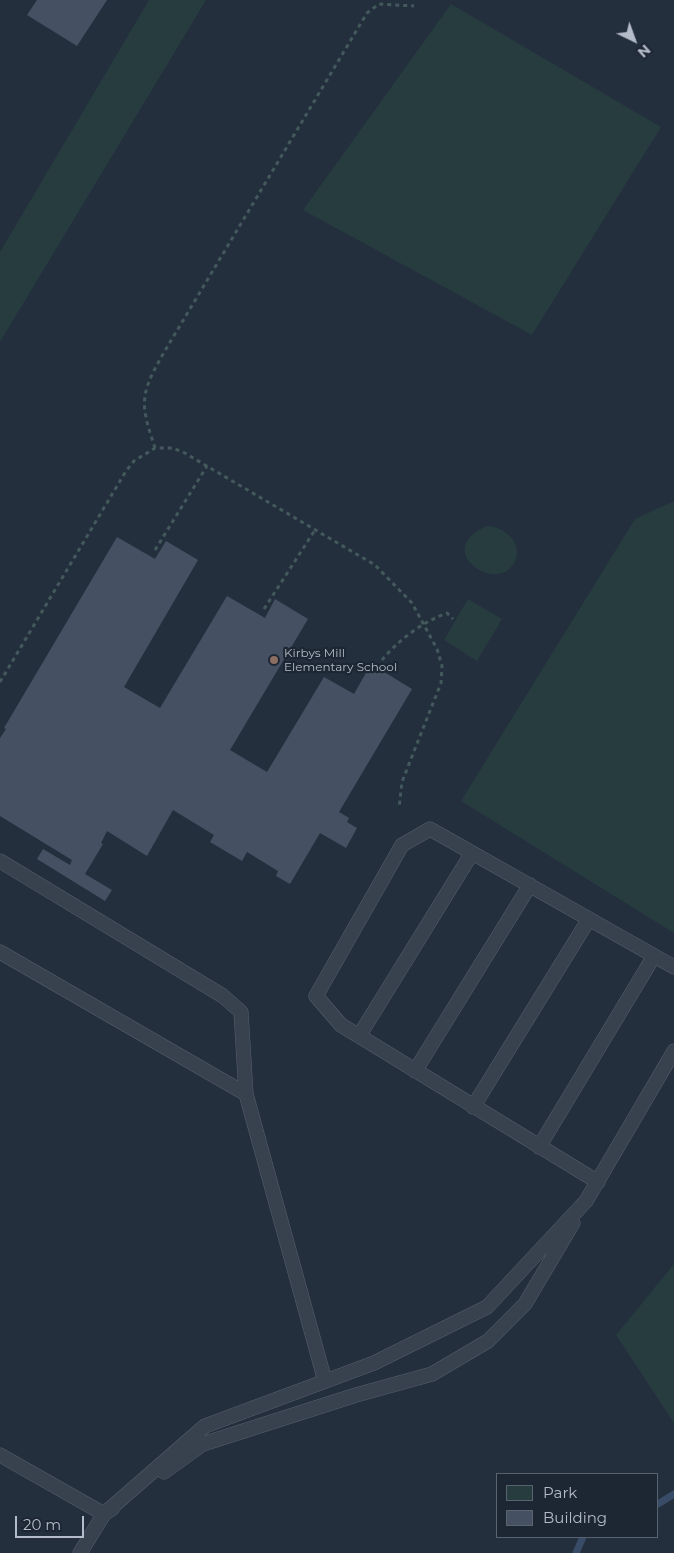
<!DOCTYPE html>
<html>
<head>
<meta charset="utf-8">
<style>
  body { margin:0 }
  #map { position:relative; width:674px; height:1553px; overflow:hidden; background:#242f3e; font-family:Montserrat,sans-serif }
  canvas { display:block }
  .legend { position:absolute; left:496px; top:1473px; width:162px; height:65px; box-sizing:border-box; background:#1d2633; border:1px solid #59626f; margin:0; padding:6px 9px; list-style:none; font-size:15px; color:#b4bcc9 }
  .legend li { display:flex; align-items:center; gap:10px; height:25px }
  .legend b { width:25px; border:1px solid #59626f }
  .north { position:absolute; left:609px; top:15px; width:50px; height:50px; -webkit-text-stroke:4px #1d2633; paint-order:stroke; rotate:138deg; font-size:14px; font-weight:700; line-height:20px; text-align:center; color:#b4bcc9 }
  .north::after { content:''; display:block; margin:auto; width:18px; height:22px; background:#b4bcc9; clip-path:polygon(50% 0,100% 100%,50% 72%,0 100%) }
  .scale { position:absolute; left:15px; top:1516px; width:69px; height:22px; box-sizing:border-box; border:2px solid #b4bcc9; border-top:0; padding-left:6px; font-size:15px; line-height:18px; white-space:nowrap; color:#b4bcc9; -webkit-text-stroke:4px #1d2633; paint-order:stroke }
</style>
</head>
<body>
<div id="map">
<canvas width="674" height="1553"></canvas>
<ul class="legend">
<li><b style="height:14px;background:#263c3f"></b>Park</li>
<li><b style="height:14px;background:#455162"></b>Building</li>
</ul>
<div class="north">N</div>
<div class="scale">20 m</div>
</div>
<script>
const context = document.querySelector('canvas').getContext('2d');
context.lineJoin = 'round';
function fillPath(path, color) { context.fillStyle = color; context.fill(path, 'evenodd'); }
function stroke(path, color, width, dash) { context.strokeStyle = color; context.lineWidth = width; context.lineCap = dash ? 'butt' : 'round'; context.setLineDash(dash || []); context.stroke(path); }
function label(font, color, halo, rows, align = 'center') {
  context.font = font + ' Montserrat,sans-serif'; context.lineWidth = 4.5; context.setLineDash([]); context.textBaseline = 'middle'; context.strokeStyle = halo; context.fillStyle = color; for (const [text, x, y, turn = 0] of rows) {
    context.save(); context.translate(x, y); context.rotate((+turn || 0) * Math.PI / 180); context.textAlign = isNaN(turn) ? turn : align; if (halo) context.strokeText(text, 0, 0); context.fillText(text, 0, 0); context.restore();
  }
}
fillPath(new Path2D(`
  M149 0H206L0 342V252Z
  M451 4 661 127 532 335 303 210Z
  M674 501V933L461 801 635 519Z
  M487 526C503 526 522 542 516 559 501 599 429 550 487 526Z
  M468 599 502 619 477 661 444 640Z
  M674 1264V1423L616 1335Z`), '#263c3f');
stroke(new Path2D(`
  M658 1504 674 1494
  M576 1553 583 1537`), '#394c67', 7);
fillPath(new Path2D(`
  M37 0H107L77 46 27 15Z
  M117 537 155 559 166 541 198 560 124 687 160 708 227 596 265 618 275 599 308 619 230 750 267 772 324 677 354 694 371 664 412 689 339 812 349 818 347 822 357 828 346 848 320 833 290 884 276 876 278 871 247 852 242 861 210 842 214 835 173 810 147 856 107 831 101 843 103 844 85 874 112 890 105 901 37 859 43 849 70 865 72 860 0 816V738L6 729 4 728Z`), '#455162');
const lane = new Path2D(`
  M0 861 223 996 241 1012 246 1094 325 1381
  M0 952 246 1094
  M359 1036 472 853
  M415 1071 530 885
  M473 1107 589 919
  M539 1147 654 956
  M598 1182 341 1025 316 996 402 845 430 829 674 967
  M0 1455 104 1514 112 1509
  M164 1472 203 1444 356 1395 432 1374 488 1341 525 1304 573 1223
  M80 1553 104 1514 205 1426 374 1363 487 1307 586 1201 674 1051`);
stroke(lane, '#565f6c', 15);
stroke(new Path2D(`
  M155 448C152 438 148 428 146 417 140 393 152 374 163 354L367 13 379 4 414 6
  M155 550 207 466
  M264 609 315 530
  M382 660C397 641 424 621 447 613L453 619
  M0 682 126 471 134 461 155 448H172L183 452 375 565 412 603 437 649 442 666 441 683 409 764 402 782 399 808`), '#44595c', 3, [4, 4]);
stroke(lane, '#38414e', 14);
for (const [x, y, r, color] of [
  [274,660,5,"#8d6e63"]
]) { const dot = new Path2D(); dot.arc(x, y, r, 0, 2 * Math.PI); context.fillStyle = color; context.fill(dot); stroke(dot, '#1d2633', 2); }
label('12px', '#b4bcc9', '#1d2633', [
  ["Kirbys Mill",284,653],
  ["Elementary School",284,667]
], 'left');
</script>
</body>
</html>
